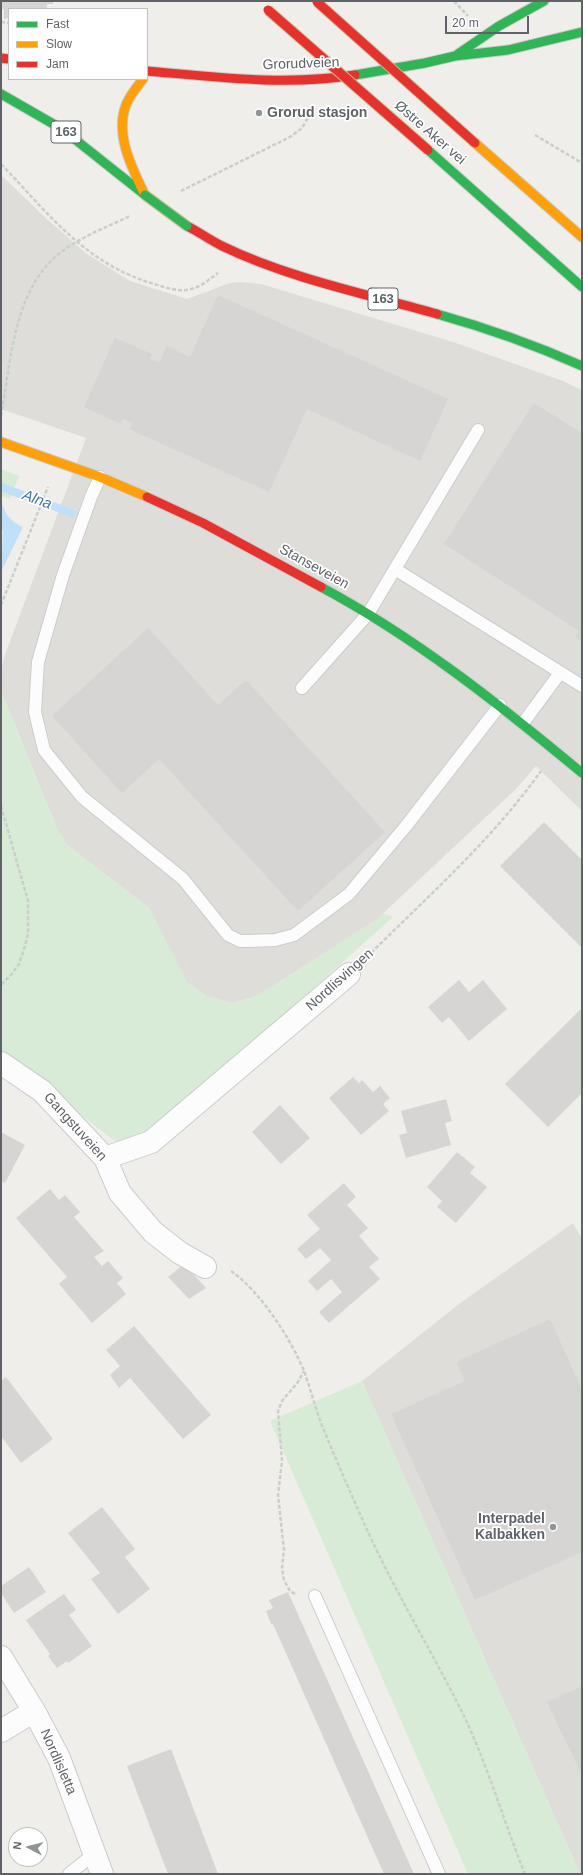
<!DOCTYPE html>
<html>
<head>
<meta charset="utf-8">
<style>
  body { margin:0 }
  #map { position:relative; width:583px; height:1875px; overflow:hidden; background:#efeeea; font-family:Arial,sans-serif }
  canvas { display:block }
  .frame { position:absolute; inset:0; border:2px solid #5f6368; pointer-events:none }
  .legend { position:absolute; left:8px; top:8px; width:140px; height:72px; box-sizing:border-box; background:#fff; border:1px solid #bfc1c3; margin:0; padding:5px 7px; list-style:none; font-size:12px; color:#5f6368 }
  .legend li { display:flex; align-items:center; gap:8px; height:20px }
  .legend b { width:20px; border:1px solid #bfc1c3 }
  .north { position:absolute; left:8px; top:1827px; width:40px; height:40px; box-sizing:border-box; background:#fff; border:1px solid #bfc1c3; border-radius:50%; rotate:277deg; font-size:11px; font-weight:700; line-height:16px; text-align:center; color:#5f6368 }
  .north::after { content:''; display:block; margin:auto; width:14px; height:18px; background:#919496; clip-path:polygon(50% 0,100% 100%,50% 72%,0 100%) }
  .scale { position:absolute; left:445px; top:16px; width:84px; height:18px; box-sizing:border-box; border:2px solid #5f6368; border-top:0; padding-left:5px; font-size:12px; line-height:14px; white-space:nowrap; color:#5f6368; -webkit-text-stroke:3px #fff; paint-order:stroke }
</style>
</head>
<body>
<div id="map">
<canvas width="583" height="1875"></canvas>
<div class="frame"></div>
<ul class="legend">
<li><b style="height:5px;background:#30b455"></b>Fast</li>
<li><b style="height:5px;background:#ff9f0a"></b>Slow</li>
<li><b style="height:5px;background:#e5322d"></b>Jam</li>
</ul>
<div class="north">N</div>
<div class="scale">20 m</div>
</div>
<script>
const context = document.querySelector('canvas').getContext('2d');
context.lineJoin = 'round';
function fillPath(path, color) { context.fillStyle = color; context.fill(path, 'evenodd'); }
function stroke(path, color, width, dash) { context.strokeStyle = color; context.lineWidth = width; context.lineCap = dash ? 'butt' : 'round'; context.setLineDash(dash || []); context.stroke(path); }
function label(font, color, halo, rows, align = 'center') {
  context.font = font + ' Arial,sans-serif'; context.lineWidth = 3.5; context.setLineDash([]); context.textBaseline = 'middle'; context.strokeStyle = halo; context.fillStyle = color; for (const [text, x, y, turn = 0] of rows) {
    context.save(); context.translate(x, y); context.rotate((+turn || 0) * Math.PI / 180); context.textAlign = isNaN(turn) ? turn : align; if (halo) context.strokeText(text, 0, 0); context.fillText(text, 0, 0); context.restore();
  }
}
fillPath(new Path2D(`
  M1 175 49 221 87 254 130 281 187 299 230 283 242 282 261 284 453 342 563 381 582 390V811L536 766 516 789 376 920 259 995 234 1003 207 997 187 983 149 908 67 845 58 831 1 691V669L6 652 86 438 1 409Z
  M573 1223 582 1239V1874H580L362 1381 459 1304Z`), '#dfddda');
fillPath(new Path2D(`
  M1 469 19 476 10 499 1 496Z
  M1 691 58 831 67 845 149 908 187 982 207 997 234 1003 259 995 376 920 383 913 393 917 204 1086 155 1126 132 1138 116 1142 69 1106 1 1049Z
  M362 1381 580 1874H468L270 1421Z`), '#d8ebd6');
fillPath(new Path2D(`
  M1 499C4 514 10 521 23 527L1 572 3 531 1 528Z`), '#bfe0f9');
stroke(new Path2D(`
  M1 487 72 513`), '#bfe0f9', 8);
fillPath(new Path2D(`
  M1 1H53V4H47V9H9V18L4 19V9L1 10Z
  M218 295 448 399 420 461 307 409 269 492 129 429 132 423 123 419 121 424 84 407 115 338 152 354 150 359 159 363 167 346 190 357Z
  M534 403 582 433V641L575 637 579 631 444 544Z
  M148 628 218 705 246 680 385 832 298 911 159 759 122 793 52 716Z
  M544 822 582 860V948L500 866Z
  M459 980 469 992 483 980 507 1009 469 1041 449 1017 442 1023 428 1007Z
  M582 1008V1093L548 1127 505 1084Z
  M353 1077 359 1083 362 1080 373 1092 380 1086 390 1098 383 1104 389 1111 361 1135 329 1098Z
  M446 1099 452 1121 445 1123 451 1145 406 1158 399 1135 407 1133 401 1111Z
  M280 1105 310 1138 281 1164 252 1132Z
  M1 1132 25 1145 5 1183 1 1181Z
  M457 1152 475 1167 470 1173 487 1187 456 1223 437 1207 442 1201 427 1187Z
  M344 1183 356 1197 347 1205 368 1228 359 1236 379 1259 369 1267 380 1279 329 1323 319 1312 342 1292 331 1279 317 1291 308 1281 331 1260 320 1248 306 1259 297 1249 320 1229 307 1215Z
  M50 1189 59 1200 65 1195 80 1212 74 1217 104 1251 94 1257 102 1266 108 1261 123 1278 117 1283 126 1294 92 1323 59 1284 67 1277 16 1218Z
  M184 1264 206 1288 189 1299 168 1277Z
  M550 1319 582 1390V1552L475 1600 391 1414 465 1381 456 1362Z
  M134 1326 211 1415 183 1439 130 1378 119 1388 110 1375 120 1366 106 1350Z
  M6 1377 53 1439 21 1463 1 1436V1381Z
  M102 1507 135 1549 125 1557 150 1589 118 1614 91 1579 100 1573 68 1533Z
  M29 1567 46 1592 14 1613 1 1593V1586Z
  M288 1592 414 1874H384L273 1624H271L266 1611 273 1608 269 1600Z
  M64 1594 76 1610 69 1615 92 1646 68 1663 67 1661 57 1668 48 1656 50 1654 26 1620Z
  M582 1686V1775L547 1702Z
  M171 1749 218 1874H168L127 1766Z`), '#d6d5d3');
const lane = new Path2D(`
  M100 477 91 497 63 575 38 662 35 712 44 750 82 797 183 879 228 935 240 941H247L275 940 294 935 349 894 406 826 500 705
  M395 569 582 686
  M302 688 368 614 478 430
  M523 723 560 673
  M315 1596 439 1874
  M69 1874 94 1854`);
const street = new Path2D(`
  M1 1063 42 1091 105 1158 120 1193 153 1232 180 1253 205 1267
  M105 1158 151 1142 349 974
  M1 1657 34 1711 59 1758 102 1874
  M1 1731 34 1711`);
const fast = new Path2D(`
  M458 54 499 26 544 1
  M355 75 425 63 455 56 508 50 582 32
  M1 94 62 129 145 195
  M428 150 582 287
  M437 314C487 328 535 345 582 366
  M321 587C416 638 499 704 582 773`);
const slow = new Path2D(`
  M143 79C137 87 130 95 126 105 115 133 131 166 143 191
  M475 143 582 237
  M1 442 100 477 147 497`);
const jam = new Path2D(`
  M1 58 9 59
  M147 71C216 77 286 86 355 75
  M187 226C199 232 210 240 222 246 288 278 366 294 437 314
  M147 497 203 523 321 587`);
stroke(lane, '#cbcccc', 14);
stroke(street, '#cbcccc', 24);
stroke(fast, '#cacacb', 11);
stroke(slow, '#cacacb', 11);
stroke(jam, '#cacacb', 11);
stroke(new Path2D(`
  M454 1 468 16
  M1 22 9 23
  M535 135 582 163
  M1 164C49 214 84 263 154 284 164 287 175 291 186 290 198 289 209 280 218 273
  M181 191 290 137 302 128 310 114
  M1 416C11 362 13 290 60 253 80 237 107 227 130 216
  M1 605 48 487
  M1 806 28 901V934L24 949 19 964 10 976 1 985
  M367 957C427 897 491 841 541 771
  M231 1271C260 1291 291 1339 304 1371 310 1388 315 1406 321 1423 336 1460 352 1496 368 1532 396 1593 431 1650 461 1710 487 1762 503 1820 525 1874
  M295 1594 290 1591 284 1580 282 1568 284 1550 278 1495 282 1461 278 1411 282 1401 298 1382 304 1371`), '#cacfcc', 2.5, [4, 2]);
stroke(lane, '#fdfcfc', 12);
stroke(street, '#fdfcfc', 22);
stroke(fast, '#30b455', 9);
stroke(slow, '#ff9f0a', 9);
stroke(jam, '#e5322d', 9);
const fastBridge = new Path2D(`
  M145 195 187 226`);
const jamBridge = new Path2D(`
  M317 2 475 143
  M268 10 428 150`);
stroke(fastBridge, '#c8b996', 11, []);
stroke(jamBridge, '#c8b996', 11, []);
stroke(fastBridge, '#30b455', 9);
stroke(jamBridge, '#e5322d', 9);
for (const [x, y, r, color] of [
  [259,113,4,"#919496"],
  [553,1527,4,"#919496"]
]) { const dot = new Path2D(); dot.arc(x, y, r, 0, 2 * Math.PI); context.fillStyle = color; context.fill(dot); stroke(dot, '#fff', 1.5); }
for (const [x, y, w] of [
  [66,132,30],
  [383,299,30]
]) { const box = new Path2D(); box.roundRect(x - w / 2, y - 11, w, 22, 3); context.fillStyle = '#fff'; context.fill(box); stroke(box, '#5f6368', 1); }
label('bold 13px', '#5f6368', null, [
  ["163",66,132],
  ["163",383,299]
]);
label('14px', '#5f6368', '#fff', [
  ["Grorudveien",301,64,-2],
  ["Østre Aker vei",430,133,41],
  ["Stanseveien",314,567,29],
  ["Nordlisvingen",340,980,-42],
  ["Gangstuveien",75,1127,48],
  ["Nordlisletta",58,1762,66]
]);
label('bold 14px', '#5f6368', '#fff', [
  ["Grorud stasjon",267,113],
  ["Interpadel",545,1519,"right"],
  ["Kalbakken",545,1535,"right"]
], 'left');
label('italic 15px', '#4174aa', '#fff', [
  ["Alna",37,500,20]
]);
</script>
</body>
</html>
